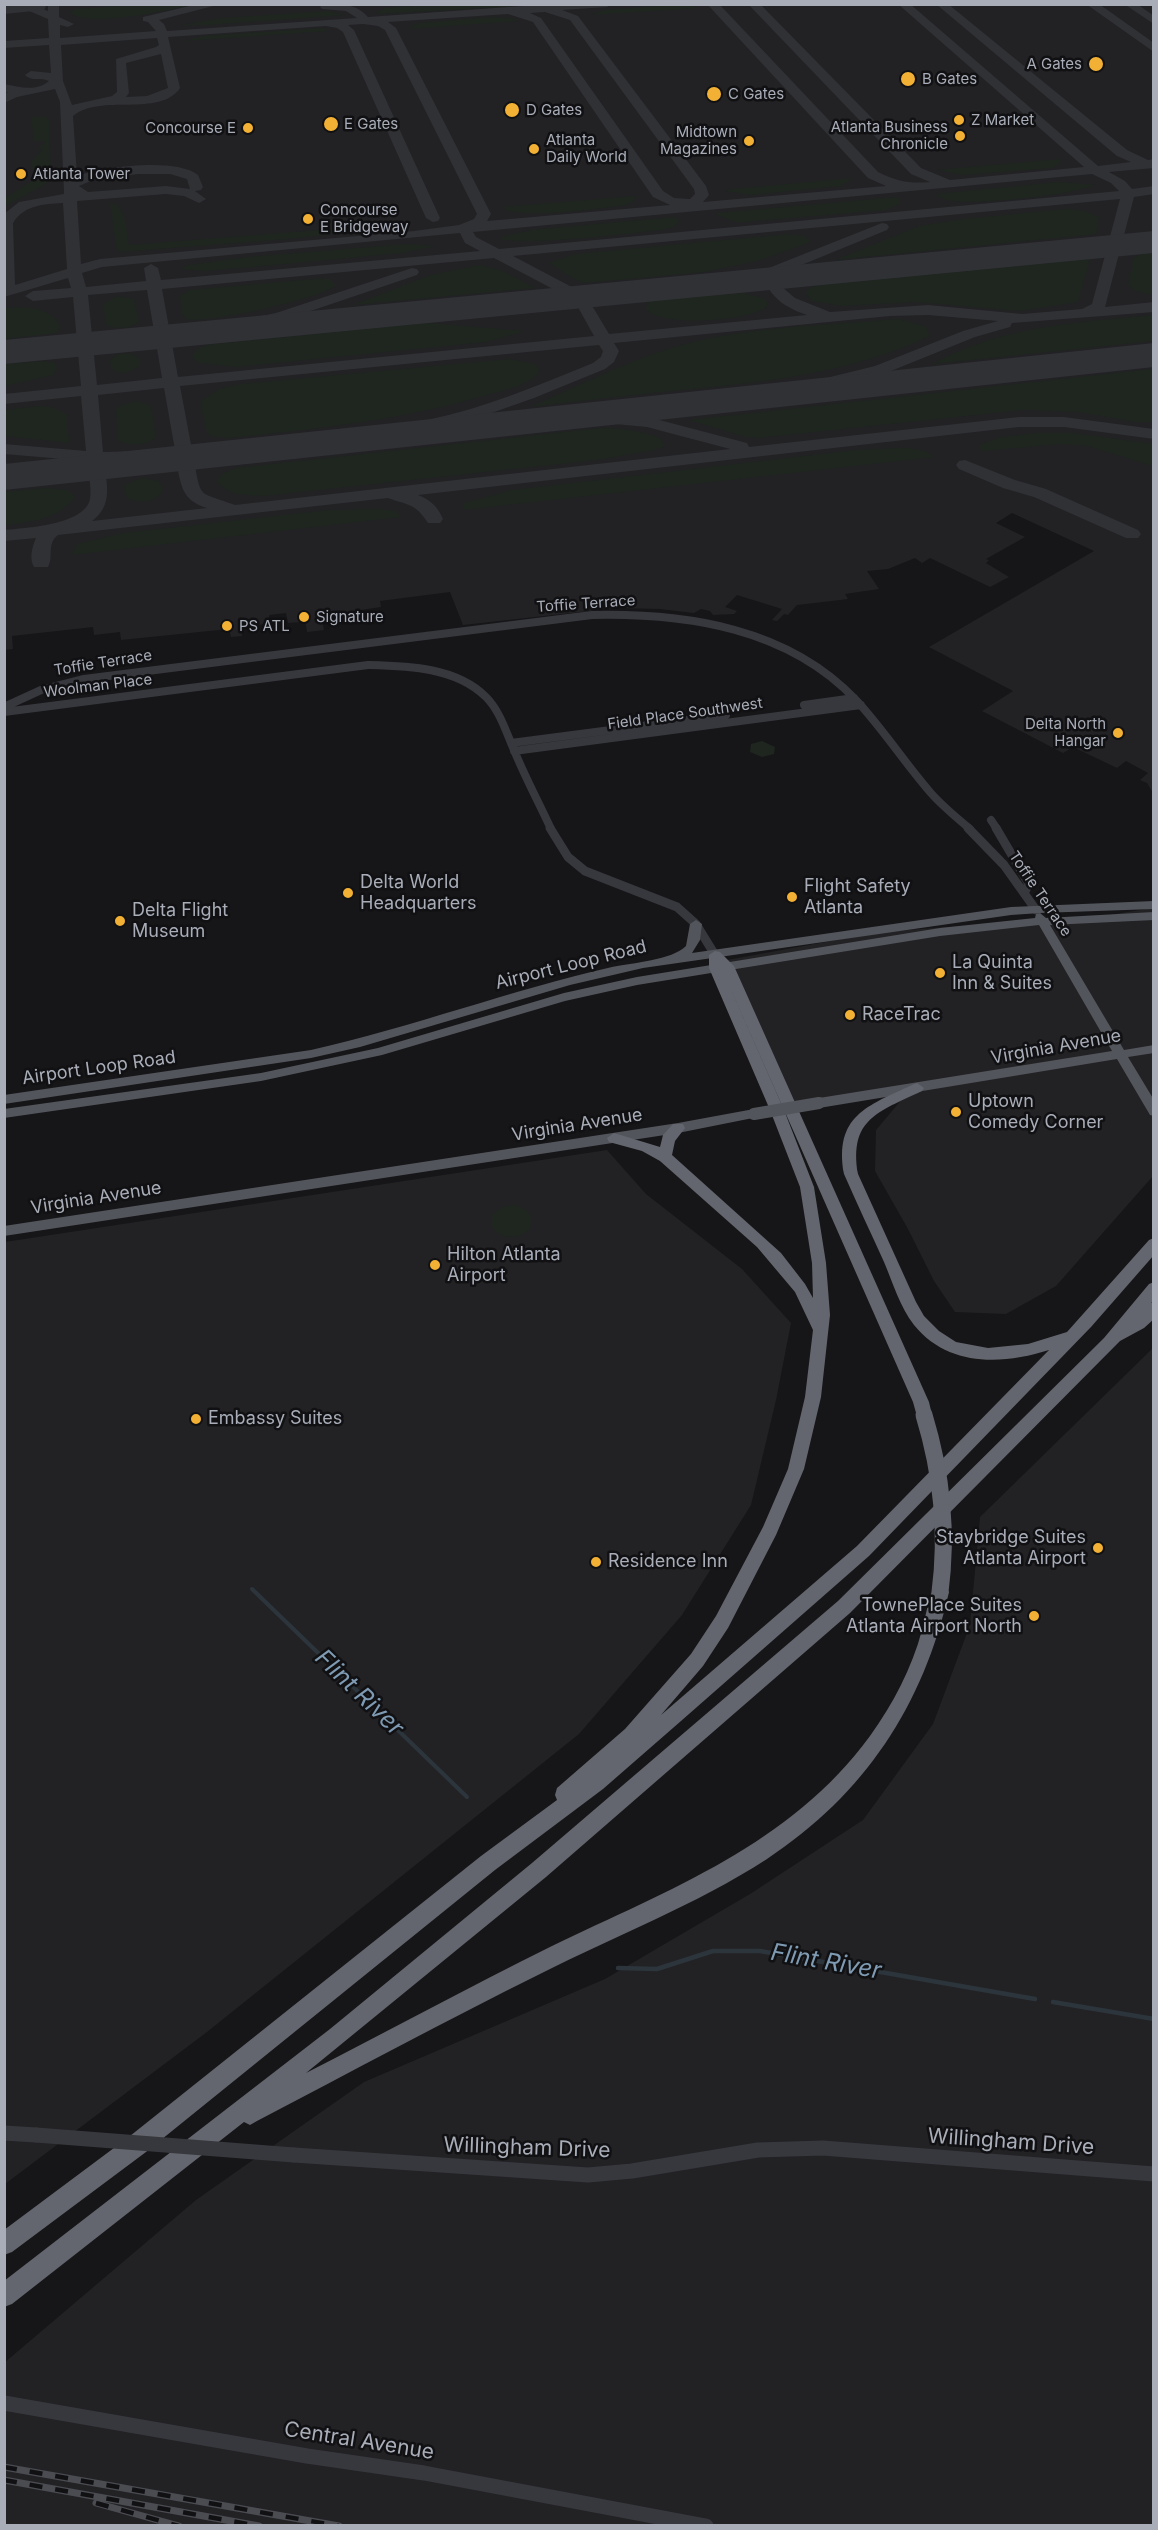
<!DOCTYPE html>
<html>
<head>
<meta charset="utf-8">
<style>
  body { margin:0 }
  #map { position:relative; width:1158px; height:2530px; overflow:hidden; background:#161618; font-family:Inter,sans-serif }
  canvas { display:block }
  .frame { position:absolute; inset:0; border:6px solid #a8adb8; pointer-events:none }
</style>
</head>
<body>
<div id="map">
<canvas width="1158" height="2530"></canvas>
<div class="frame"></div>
</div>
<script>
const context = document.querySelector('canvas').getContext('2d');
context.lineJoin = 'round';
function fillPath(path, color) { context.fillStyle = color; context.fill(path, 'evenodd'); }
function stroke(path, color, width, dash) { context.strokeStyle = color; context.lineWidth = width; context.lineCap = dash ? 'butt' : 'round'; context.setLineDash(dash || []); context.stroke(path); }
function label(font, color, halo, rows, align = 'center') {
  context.font = font + ' Inter,sans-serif'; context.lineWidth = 5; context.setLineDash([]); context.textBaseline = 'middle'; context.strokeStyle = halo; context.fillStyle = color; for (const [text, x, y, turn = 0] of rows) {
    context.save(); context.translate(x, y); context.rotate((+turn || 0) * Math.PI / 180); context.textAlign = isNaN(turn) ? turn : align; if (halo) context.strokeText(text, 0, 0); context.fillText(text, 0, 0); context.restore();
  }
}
fillPath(new Path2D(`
  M5 5H1153V793L1147 783 1140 780 1148 773 1126 761 1117 768 1073 747 1063 753 982 711 1013 691 929 647 1094 551 1012 513 996 523 1025 537 986 559 989 560 986 563 1009 577 990 587 930 558 922 563 915 558 888 569 867 571 879 589 845 594 848 599 797 605 788 615 784 614 777 621 772 620 782 609 737 595 725 607 737 611 734 614 713 615 710 611 701 609 694 613 660 609 616 608 463 625 450 592 380 601 381 607 341 613V616L328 618 327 615H321L324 630 307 632 305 619H301L302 622 288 623 286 613 269 615V620L264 621 265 624 241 627 242 636 231 637 229 629 121 640 120 632 94 635 93 627 12 636 13 649 5 650Z
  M1153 908V1176L1056 1286 1006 1314 955 1312 934 1281 908 1229 875 1171 876 1130 908 1092 784 1108 716 962 880 932 1109 915Z
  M607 1150 646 1194 742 1269 791 1323 776 1400 751 1505 682 1615 579 1734 207 2032 5 2184V1242Z
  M1153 1348V2525H5L4 2363 196 2200 364 2082 605 1979 750 1894 863 1820 933 1724 970 1625 980 1517Z`), '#222225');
fillPath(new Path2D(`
  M136 5H192C170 10 85 29 70 12L75 9Z
  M424 5 526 4V6L376 14 384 8Z
  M672 5H689L698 8 592 15 604 10Z
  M329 11 345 15 208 25H180L223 18Z
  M494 17 510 18 519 21 408 29 419 23Z
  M322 28 329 31 183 41 204 36Z
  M31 117H47L49 121 51 178 46 184 5 206V198L35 179 31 162 41 151 39 147 43 145 45 141H34Z
  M1060 159 1061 162 1053 168 964 175 936 170Z
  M853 178 841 186 750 195 722 190Z
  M1059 182 1096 185C1071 195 974 206 948 200 943 199 940 197 936 194Z
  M637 196 631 203 626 205C603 208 516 221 502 207Z
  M896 197 900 200V204L886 210 744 222H736L717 215 718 213Z
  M110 203 118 205 125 218 129 245 406 223 403 226 289 239 120 252 116 246Z
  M1066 209 1085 211 1099 217 1096 234 835 260 919 226 964 219Z
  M675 217 679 221 674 227 662 230C609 235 555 244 502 240L501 237 531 230Z
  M789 234 805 236 811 242 761 260 704 272 585 283 576 280 549 263 576 254Z
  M408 244 437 246 401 253 252 267 205 271 180 269 189 265 248 257Z
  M1153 253V295L1136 291 1128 285 1133 259 1141 254Z
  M1090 259 1078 302 1019 311 916 302 843 306 812 301 805 293 811 287 822 285Z
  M480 265 503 271 535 288 353 305 431 275Z
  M314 279H330L336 285C324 298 203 325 186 319L182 313 180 296 190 290Z
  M742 293 763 298 768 303 767 307C748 321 661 328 646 309L649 301Z
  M118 296 134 299 139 321C129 330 119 328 107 326L103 304Z
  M23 307C40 309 51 311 60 326L57 333 5 339V308Z
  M1153 315V341L933 364C1003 325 1076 323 1153 315Z
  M898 319 925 326 930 336C852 373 766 382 681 390 630 395 580 401 530 407 586 383 642 353 702 340 765 326 833 325 898 319Z
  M427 323 525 331 486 342 235 367 200 363 192 358C195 347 204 346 214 344Z
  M132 354 140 359V365C132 373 119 376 111 368L110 361C114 354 124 353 132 354Z
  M510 359 534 364 539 369 538 374C525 387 504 390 487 395 403 420 317 429 229 438L210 436 207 432 200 402 219 389 241 384Z
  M44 361 55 363 57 369 53 375 5 386V364Z
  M1153 369V422H1135L1078 412 1023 410 758 438 746 437 689 420Z
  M138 401 151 406 156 437C146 446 130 447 118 440L116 410 121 405Z
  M39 406 51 407 67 415 69 443 5 436V410Z
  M601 428C622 428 640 431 660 438L665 446 655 450 597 460 263 496C246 495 227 496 217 481L222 474 236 468Z
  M1035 433H1073L1153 444V466L1087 446 1060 444 984 451 980 450 979 445 1001 437Z
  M900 448C913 449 924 448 934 457L463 510 464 503 512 490 856 450Z
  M143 478 159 481 163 488C160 503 139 504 127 498L124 488 126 484Z
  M46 488 68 490 75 497C57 520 32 522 5 525V492Z
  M380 509 396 511 401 517 71 555 78 544 123 533 329 510Z
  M762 741 775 747 774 754 762 757 750 752 751 744Z
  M515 1205C528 1209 537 1217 529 1230 517 1240 500 1240 491 1225L492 1215 502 1207Z`), '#1e261f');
stroke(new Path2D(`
  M252 1589 467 1797`), '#2c353c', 4);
stroke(new Path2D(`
  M618 1968 657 1969 713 1951H760L1035 1999
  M1053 2002 1154 2019`), '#2c353c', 4.5);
fillPath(new Path2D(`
  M13 4H30L48 11V4H59V17L74 24 68 27 60 25V38L156 31 148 22 143 21V17L198 4H221L159 20 164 24 167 31 357 18 346 11 322 9 320 7 323 4C340 4 356 3 368 17L551 4H612L607 7 562 10 578 16 706 186 709 195 703 202 886 186 868 178 707 4H719L878 172C896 181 910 184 930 182L911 174 748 4H760L921 168 950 180 1084 167 898 4H910L1098 166 1131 162 1117 156 936 4H948L1127 150 1148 160 1154 159V168L1109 172 1125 181 1132 189 1154 186V194L1134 197 1105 307 1154 302V312L1012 323 1010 327 975 337 886 373 775 400 769 398 767 395 769 392 875 366 963 331 998 321 928 315 890 316 614 343 619 351 614 362 605 369 534 398 483 416 429 430 342 446 336 445 333 441 336 437C366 430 397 427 427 420 485 408 539 385 593 363L601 357 603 351 599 345 180 386 192 450H228L231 454 228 458 194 460C201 501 199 491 235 505L730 449 647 427 573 420 571 416 579 411 648 417 747 443 749 447 1019 417H1064L1154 429V439L1064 427H1019L418 495C431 500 438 507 443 519L440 523H428C414 502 409 506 388 498L58 535C46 544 54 557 48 567H34C29 559 32 547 36 538L4 541V530C25 528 85 525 90 499 92 488 88 473 87 461L4 454V444L86 451 81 396 4 404V394L81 386 73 297 33 301 25 296 33 291 71 288 68 278 4 297V214L19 202 64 194V192L60 102 55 89 17 97 4 103V94L8 92H4V84C20 87 36 92 49 81 42 77 31 82 25 75L31 71 51 73 49 45 4 48V41L49 38 48 19ZM545 12 570 20 694 189 695 194 690 199 674 198 663 191 541 18 530 13ZM508 14 533 22 653 197 670 205 487 221 491 214 396 28 388 22ZM363 24 378 26 385 30 477 214 474 219 459 225 414 231 100 259 81 264 77 201 166 194 184 196 199 203 206 199 195 191 201 190 203 187 198 175C176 157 102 167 77 176L73 116C100 93 160 118 180 88L168 37 326 26 337 28 343 32 426 218 433 222 438 221 440 218 354 30 348 25ZM157 38 159 45 156 47 116 59 117 92 112 96 72 105 63 81 61 45ZM161 54 168 88 147 96 126 97 129 93 126 63ZM138 174H170L187 179 190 189 166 186 88 192 79 186 93 180ZM1092 174 1111 183 1119 191 499 249 476 237 473 232ZM1120 199 1092 304 1082 309 1022 314 928 305 830 312 795 298 783 288 780 275 782 273 887 230 889 227 887 224 882 223 751 275 730 279 728 282 735 286 765 280C771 299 789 309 807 315L609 334 585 294 513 256ZM63 203 67 269 15 285 13 223C24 205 44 204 63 203ZM460 233 465 243 480 251 161 280 158 268 151 264 144 268 146 281 86 287 82 273 102 267ZM494 258 574 300 594 336 178 377 162 289ZM147 290 162 378 97 385 88 295ZM164 388 175 450 103 452 98 395ZM176 460C181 485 181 500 207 508L92 521C113 506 107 484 104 462Z
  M1086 4H1099L1154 43V52Z
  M1124 4H1137L1154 16V24Z
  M412 268 417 269 419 272 417 275 287 319 201 338 193 333 201 328 276 313Z
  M965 460 1015 480 1046 489 1138 530 1141 534 1138 538H1126L1034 497 1003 488 959 469 956 465 959 461Z`), '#303135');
fillPath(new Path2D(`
  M4 4H47L44 10 4 14Z
  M1154 231V253L4 364V340Z
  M1154 343V367L4 490V464Z`), '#303135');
stroke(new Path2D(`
  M804 705 854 698
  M4 707 41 690 84 679 592 615C687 613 788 628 856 700 883 729 904 762 930 792 942 806 956 817 970 829
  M4 712 368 665C408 666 456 667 486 697 500 711 506 732 514 750 525 777 539 803 551 829
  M511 743 726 715
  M514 751 861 705
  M991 820 997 829`), '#37383d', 8);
stroke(new Path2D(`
  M550 828 568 857 585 871 677 907 696 924 715 955
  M968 828 1004 865 1036 910
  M996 828 1029 884 1024 893`), '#37383d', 9);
stroke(new Path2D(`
  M4 2133 36 2135
  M294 2155 588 2175 632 2171 758 2150 823 2148 1154 2174
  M4 2403 307 2456 424 2473 706 2526`), '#37383d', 15);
fillPath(new Path2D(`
  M1154 901V909L1040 913 1046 918 1154 912V920L1050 925 1124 1050 1154 1045V1053L1128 1057 1154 1100V1116L1150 1115 1117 1059 819 1108 815 1106 813 1103 819 1098 1112 1051 1039 925 940 936 637 985 565 1001 382 1055 261 1081 4 1118V1109L261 1073 378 1048 564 993 637 977 940 928 1035 918 1036 914 1040 913 1011 915 643 968 570 985 360 1047 311 1058 4 1104V1095L311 1050C413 1027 511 990 612 967 632 963 672 960 686 946L690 924 696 920 702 924 700 940 692 953 1011 907Z
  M754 1109 760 1114 758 1117 678 1133 4 1236V1226L678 1123Z`), '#53555c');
fillPath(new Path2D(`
  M715 951 720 952 734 966 929 1402 932 1415 930 1420 924 1422 918 1420 913 1402 721 967 784 1110 814 1187 826 1263 830 1315 821 1397 804 1469 776 1535 728 1628 703 1666 661 1715 857 1546 1049 1350C1002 1365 948 1367 914 1325 900 1307 893 1283 884 1262 871 1233 857 1204 844 1174 834 1116 867 1106 912 1085L917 1083 924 1088 922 1091C878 1112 849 1119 858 1174L916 1302 924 1316 939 1331 956 1342 988 1348 1028 1344 1067 1332 1149 1240 1154 1238V1255L1091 1327 869 1556 681 1721 603 1789 495 1870 146 2152 12 2252 4 2255V2230L130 2136 481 1856 557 1800 555 1795 557 1788 625 1729 691 1654 716 1616 763 1527 788 1469 805 1397 813 1330 795 1292 757 1247 660 1161 642 1151 609 1142 607 1138 614 1133 660 1147 663 1135 673 1124H683L685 1128 675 1141 672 1155 781 1253 805 1284 813 1298 812 1263 800 1187 770 1110 709 968V955Z
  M1154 1282V1300L1151 1303 1154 1302V1319L1144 1328 1120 1341 850 1613 546 1877 306 2073C388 2031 469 1987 552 1946 670 1889 790 1845 870 1736 893 1704 912 1668 922 1630 926 1616 928 1600 934 1586L940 1584 946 1586 949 1592C923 1706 865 1794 767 1859 696 1905 615 1936 540 1974 445 2021 351 2072 257 2121L250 2125 244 2122 12 2304 4 2307V2281L330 2029 532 1863 838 1601 1104 1338 1149 1284Z`), '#63666e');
const rail = new Path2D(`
  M4 2467 339 2526
  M4 2480 259 2526
  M96 2503 179 2526`);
stroke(rail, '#4a4c52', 7);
stroke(rail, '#111113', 4.5, [13]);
stroke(new Path2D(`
  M36 2135 294 2155`), '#37383d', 15);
stroke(new Path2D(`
  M754 1114 819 1103`), '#53555c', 12);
stroke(new Path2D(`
  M924 1415C942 1474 948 1531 940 1592`), '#63666e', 17);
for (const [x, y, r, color] of [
  [1096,64,8,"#f2b134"],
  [908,79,8,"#f2b134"],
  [714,94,8,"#f2b134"],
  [512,110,8,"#f2b134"],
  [959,120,6,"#f2b134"],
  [331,124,8,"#f2b134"],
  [248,128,6,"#f2b134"],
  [960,136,6,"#f2b134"],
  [749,141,6,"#f2b134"],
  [534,149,6,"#f2b134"],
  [21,174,6,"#f2b134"],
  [308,219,6,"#f2b134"],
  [304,617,6,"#f2b134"],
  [227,626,6,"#f2b134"],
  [1118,733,6,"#f2b134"],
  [348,893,6,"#f2b134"],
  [792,897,6,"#f2b134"],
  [120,921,6,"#f2b134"],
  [940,973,6,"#f2b134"],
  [850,1015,6,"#f2b134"],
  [956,1112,6,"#f2b134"],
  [435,1265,6,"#f2b134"],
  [196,1419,6,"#f2b134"],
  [1098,1548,6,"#f2b134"],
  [596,1562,6,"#f2b134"],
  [1034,1616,6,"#f2b134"]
]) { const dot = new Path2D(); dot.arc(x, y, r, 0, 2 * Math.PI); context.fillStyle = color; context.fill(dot); stroke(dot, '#111113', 2); }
label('15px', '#a8adb8', '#111113', [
  ["A Gates",1082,64,"right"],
  ["B Gates",922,79],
  ["C Gates",728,94],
  ["D Gates",526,110],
  ["Z Market",971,120],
  ["E Gates",344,124],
  ["Atlanta Business",948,127,"right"],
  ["Chronicle",948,144,"right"],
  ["Concourse E",236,128,"right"],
  ["Midtown",737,132,"right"],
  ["Magazines",737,149,"right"],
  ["Atlanta",546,140],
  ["Daily World",546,157],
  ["Atlanta Tower",33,174],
  ["Concourse",320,210],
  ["E Bridgeway",320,227],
  ["Signature",316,617],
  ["PS ATL",239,626],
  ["Delta North",1106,724,"right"],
  ["Hangar",1106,741,"right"]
], 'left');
label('15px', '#a8adb8', '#111113', [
  ["Toffie Terrace",586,604,-4],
  ["Toffie Terrace",103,663,-9],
  ["Woolman Place",98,686,-7],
  ["Field Place Southwest",685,714,-8],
  ["Toffie Terrace",1040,894,56]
]);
label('18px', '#a8adb8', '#111113', [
  ["Delta World",360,883],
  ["Headquarters",360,904],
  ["Flight Safety",804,887],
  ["Atlanta",804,908],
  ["Delta Flight",132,911],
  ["Museum",132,932],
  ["La Quinta",952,963],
  ["Inn & Suites",952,984],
  ["RaceTrac",862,1015],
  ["Uptown",968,1102],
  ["Comedy Corner",968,1123],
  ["Hilton Atlanta",447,1255],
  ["Airport",447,1276],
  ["Embassy Suites",208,1419],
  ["Staybridge Suites",1086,1538,"right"],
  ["Atlanta Airport",1086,1559,"right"],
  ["Residence Inn",608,1562],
  ["TownePlace Suites",1022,1606,"right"],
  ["Atlanta Airport North",1022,1627,"right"]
], 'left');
label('18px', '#a8adb8', '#111113', [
  ["Airport Loop Road",571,965,-14],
  ["Virginia Avenue",1056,1047,-10],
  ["Airport Loop Road",99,1068,-8],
  ["Virginia Avenue",577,1125,-9],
  ["Virginia Avenue",96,1198,-9]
]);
label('21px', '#a8adb8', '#111113', [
  ["Willingham Drive",1011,2142,4],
  ["Willingham Drive",527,2148,2],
  ["Central Avenue",359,2441,9]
]);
label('italic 24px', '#7f9bb3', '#111113', [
  ["Flint River",359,1693,44],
  ["Flint River",826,1962,10]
]);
</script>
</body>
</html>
